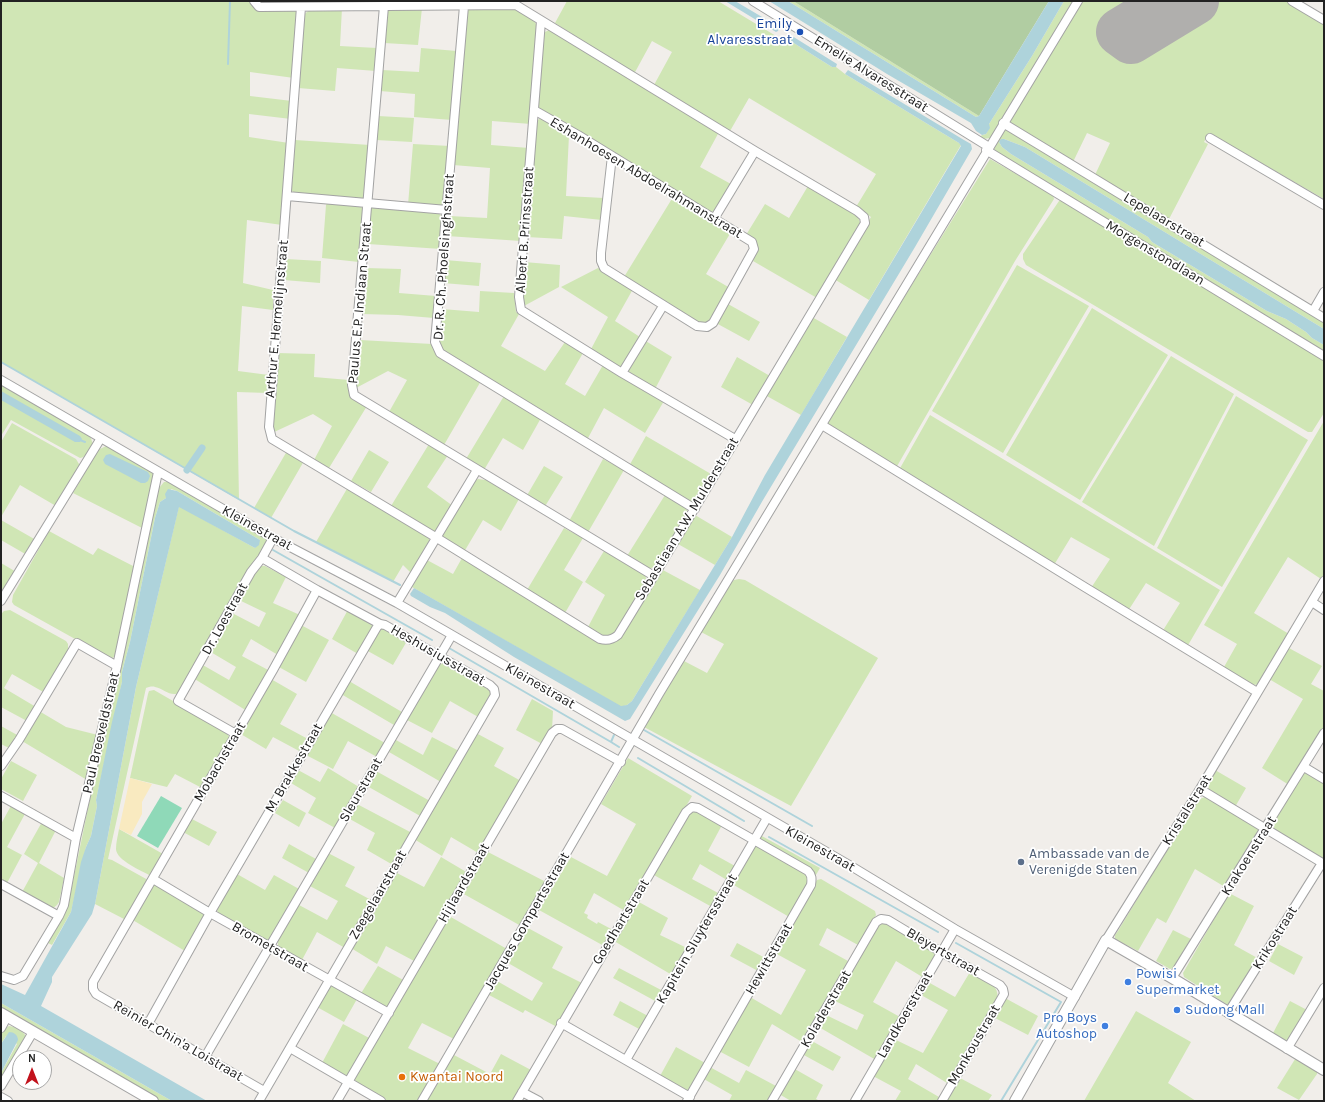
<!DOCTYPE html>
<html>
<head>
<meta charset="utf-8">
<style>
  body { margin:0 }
  #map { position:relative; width:1325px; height:1102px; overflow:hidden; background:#f1eeea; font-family:Karla,sans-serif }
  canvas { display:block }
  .frame { position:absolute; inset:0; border:2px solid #222; pointer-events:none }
  .north { position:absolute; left:12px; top:1050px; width:40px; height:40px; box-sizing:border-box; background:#fff; border:1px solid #a7a7a7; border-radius:50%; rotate:0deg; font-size:11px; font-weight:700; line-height:16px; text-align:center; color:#222 }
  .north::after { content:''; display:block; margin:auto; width:14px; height:18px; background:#c2121c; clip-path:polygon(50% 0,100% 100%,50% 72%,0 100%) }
</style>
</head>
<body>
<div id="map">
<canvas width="1325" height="1102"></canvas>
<div class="frame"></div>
<div class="north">N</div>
</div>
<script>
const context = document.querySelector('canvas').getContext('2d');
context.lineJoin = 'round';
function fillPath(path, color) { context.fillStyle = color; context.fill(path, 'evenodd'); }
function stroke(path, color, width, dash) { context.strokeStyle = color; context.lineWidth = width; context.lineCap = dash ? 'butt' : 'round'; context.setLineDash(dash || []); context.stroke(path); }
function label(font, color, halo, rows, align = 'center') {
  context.font = font + ' Karla,sans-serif'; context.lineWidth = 3.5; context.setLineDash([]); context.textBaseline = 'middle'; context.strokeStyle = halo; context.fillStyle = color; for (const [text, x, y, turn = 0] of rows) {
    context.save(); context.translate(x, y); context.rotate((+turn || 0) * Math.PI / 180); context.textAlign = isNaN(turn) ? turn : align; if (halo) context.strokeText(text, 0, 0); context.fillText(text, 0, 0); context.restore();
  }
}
fillPath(new Path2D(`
  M1 1H252V5L255 7 297 10 299 12 294 78 250 72V96L292 101 291 119 249 114V137L289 143 282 225 247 220 243 283 273 290V310L242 306 238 371 269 375 268 393 237 392 239 500 1 362Z
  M567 1H718L781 39 789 40 832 67H836L845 74 959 143 961 145 869 300 834 279 871 217 856 207 876 174 749 98 730 131 654 85 672 52 652 41 634 74 555 23Z
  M788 1H793L979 116 976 117Z
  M1064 1H1075L996 130 990 138 983 139 980 137 982 135 986 134 989 128V124L1032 56Z
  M1080 1H1129L1144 15 1117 31 1132 41 1198 1H1288L1324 23V199L1209 133 1204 142 1208 144 1168 221 1094 177 1110 143 1087 133 1073 162 1009 124V119Z
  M342 8 340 46 377 48 376 71 337 68 335 91 298 88 304 15C311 5 330 9 342 8Z
  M422 8 418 45 384 43 386 12 389 9Z
  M508 8C519 10 534 16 538 28L531 124 492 121 491 145 529 148 521 241 447 236 449 216 487 218 490 168 453 165 465 13 468 10 472 9Z
  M549 30 553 31 719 132 700 167 731 184 716 210 712 212H708L539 110 537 104 543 35 545 32Z
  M421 48 457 51 452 120 414 117 415 94 380 91 382 70 419 72Z
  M378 116 414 118 412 142 376 140Z
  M540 118H543L564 130 569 135 566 196 604 198 602 220 564 216 562 239 527 237 536 127 537 121Z
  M1005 129 1008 130 1324 321V329L1025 147 1004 139 999 142 1002 147 1011 154 1148 237 1152 242 1267 311 1286 319 1306 332 1312 338 1324 345V354L995 151 994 148Z
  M295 140 370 145 365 195 363 199 359 200 296 194 292 191 290 188Z
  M413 144 450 146 444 204 441 206 408 205Z
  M990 159 1053 195 1054 199 1015 261 896 468 826 423Z
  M808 186 856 213 860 222V226L817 298 753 261 757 252V246L746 235 765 204 789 218Z
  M673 197 731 232 706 274 730 288 708 323 703 324 698 323 624 277Z
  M1063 200 1324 359V413L1312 432H1308L1026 265 1023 259V254L1059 201Z
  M328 202 361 206 363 210 359 262 322 258 326 205Z
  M373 207 436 211C449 219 442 237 441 249L368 244 370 210Z
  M286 259 321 261 320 283 284 280Z
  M445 260 481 263 479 286 443 283Z
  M524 262 560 265 559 287 524 306 521 301Z
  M1017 265 1089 306 1003 453 932 411Z
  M366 268 401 269 399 293 436 296 434 318 398 315 362 314Z
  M598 268 633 289 615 321 640 337 623 366 619 367 590 351 608 317 561 287Z
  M480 291 514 293 516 312 519 314 501 346 545 371 565 342 583 353 565 384 585 396 603 365 664 401 645 433 604 408 587 440 441 350 439 344 442 309 479 312Z
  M728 304 760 322 749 341 716 323Z
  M1092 308 1168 355 1080 500 1006 455Z
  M812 317 847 337 801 415 765 395Z
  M360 340 432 344 481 381 444 445 389 412 407 380 388 371 356 388 354 383Z
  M644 340 672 357 655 389 629 374V369Z
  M277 353 315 354 314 377 349 380C348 398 352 397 367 406L329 468 314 460 332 426 313 414 272 433Z
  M1171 356 1234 394 1154 546 1082 502Z
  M737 357 770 376 753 405 721 387Z
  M1 382 90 436 93 444C90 449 86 458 80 458L11 420 1 436Z
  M504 396 541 418 523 450 503 438 484 470 466 459Z
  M1236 396 1308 440 1222 587 1157 548Z
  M930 415 1220 590 1187 647 1162 632 1180 603 1146 583 1128 611 1091 588 1110 559 1071 537 1054 565 899 470Z
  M1324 421V574L1321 579 1288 557 1254 613 1289 634 1259 684C1251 688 1232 673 1224 667L1237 644 1204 625Z
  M12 423 76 459 79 464V467L56 506 20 485 1 517V442Z
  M646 436 711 474 694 504 629 466Z
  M429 444 448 455 427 487 453 506 438 531 435 533 391 506Z
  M106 446 110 447 153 472 155 476 144 529 73 493 98 450Z
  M369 450 389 462 371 492 351 481Z
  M287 451 304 461 271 518 254 508Z
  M603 459 624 470 587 534 568 523Z
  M544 466 563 477 544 508 526 497Z
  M478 479 486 480 519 499 501 531 483 520 464 552 443 539 442 536 443 532 475 481Z
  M164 482H171L266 538V544L180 693C169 697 165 689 155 687 153 686 148 687 146 688L108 859 112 860 148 880 147 884 124 919 95 904 136 687 179 506 255 548 260 540 177 491 171 489 166 498 160 502 155 518 130 642 122 672V682L96 800 97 806 91 836 86 847 71 912 52 945 48 943 68 906 88 808 159 488Z
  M348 487 427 535 429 539 430 544 411 573 403 565 393 582 316 542Z
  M665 495C673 500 687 504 688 514L656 566C647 573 636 562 627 556Z
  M695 515 732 537 715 565 678 544Z
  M1 520 36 540 27 555 1 540Z
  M564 528 583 538 564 570 583 582 565 613 527 590Z
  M49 531 93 555 98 548 135 567 115 656 111 659 14 605 12 602 13 595Z
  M604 551 645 574 647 583 617 632C606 640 598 633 588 627L605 595 585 582Z
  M462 558 606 644 612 643 619 639 661 569 700 590 632 701 627 705 621 707 412 587 427 560 453 574Z
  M1 563 18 573 1 595Z
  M261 566H265L286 577 273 603 300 615 278 655 251 639 242 656 270 671 247 711 193 678 201 664 229 680 236 667 209 651 232 613 259 627 266 613 239 600 257 570Z
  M739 579 745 580 878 658 791 806 644 727 684 661 707 673 724 644 701 632 729 584 734 580Z
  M350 606 376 622 358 654 332 639Z
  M10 610 66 641 68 644V652L45 693 12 674 4 688 36 707 27 721 1 707V614L4 611Z
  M301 625 329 640 306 682 277 666Z
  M383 628 407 641 393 665 366 650 379 629Z
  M1287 647 1322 666 1311 684 1324 691V727L1289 785 1262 768 1303 699 1269 679Z
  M443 663 489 688 491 694 480 718 450 701 432 733 407 720 437 666Z
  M271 679 297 694 280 724 308 739 301 752 273 737 266 749 239 733Z
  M349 681 402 712 394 725 341 694Z
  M154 690 225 731 231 739 202 788 175 774 167 787 130 778 148 694 149 691Z
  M532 699 553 711 552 730 544 745 516 730Z
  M39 711 66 727 98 735 87 780 22 741Z
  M330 712 385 743 377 757 348 741 333 769 306 755Z
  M1 726 19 736 11 749 1 744Z
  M476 733 504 748 494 766 521 781 480 854 451 837 442 856 414 839Z
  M432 737 459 751 441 782 389 752 396 740 423 755Z
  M628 758 692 796 625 911 594 893 584 913 588 915 587 918 597 924 598 922 613 930 604 946 539 910 571 857 607 876 636 824 601 804Z
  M11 761 37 775 23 801 1 789V779Z
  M328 768 359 787 335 828 308 813 316 798 291 783 298 770 320 782Z
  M1215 770 1246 788 1235 807 1210 792C1206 783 1211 778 1215 770Z
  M376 771 430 801 422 817 367 786Z
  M1307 772 1324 782V860L1274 830 1273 823 1303 774Z
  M1205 797 1258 829 1259 833 1225 887 1195 869 1166 923 1157 918 1138 951 1115 939V935L1118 931 1197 800Z
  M283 800 306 813 299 827 275 813Z
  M12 804 26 812 7 847 22 855 6 885 1 882V824Z
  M357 804 412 833 393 865 367 850 375 833 348 818Z
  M695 810 722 825 708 851 735 866 727 880 700 864 692 879 720 894 712 907 652 874 687 813Z
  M190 818 217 832 209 846 183 832Z
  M42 822 56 830 39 863 64 878 59 902 57 905 52 909 21 894 38 863 24 854Z
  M119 829 163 854 151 876C142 871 116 860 116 849 116 842 118 835 119 829Z
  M760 835 820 868 791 918 732 884Z
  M289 844 316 859 309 873 282 858Z
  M486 851 546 882 521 926 462 893Z
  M328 853 355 867 345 886 373 901 345 948 317 932 302 960 281 949 278 945V939L299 905 327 920 338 901 308 885Z
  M441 857 468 873 416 962 386 946 377 964 351 948 395 872 424 887Z
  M237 874 265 890 274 875 299 889 271 938 268 940 263 941 220 916 217 910Z
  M821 879 875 911 876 915 858 945 827 928 819 945 848 961 802 1042 772 1024 749 1067 717 1050 750 997 781 1015 806 970 775 953 817 880Z
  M157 884 206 913 185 951 131 919 152 885Z
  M1229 893 1254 906 1234 945 1261 960 1232 1005H1228L1184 977 1183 973Z
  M637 901 668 918 660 935 687 948 672 975 614 941Z
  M449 916 507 949 454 1039 422 1023 408 1048 440 1064 419 1101H388L357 1083 355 1080 356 1075Z
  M880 922 886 924 932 950 935 955 934 959 924 978 896 961 873 1002 900 1017 876 1060 817 1026 824 1014 857 1030 864 1015 833 1000Z
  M528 928 563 947 552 968 582 983 557 1027 525 1010 523 1013 489 995 497 981 532 1001 543 983 508 963Z
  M1173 930 1193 940 1174 968 1170 969 1156 961Z
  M737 943 767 959 760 972 730 956Z
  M1278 944 1303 957 1294 975 1269 961Z
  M378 966 405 981 390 1006 386 1008 360 995Z
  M619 968 663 991 657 1002 613 978Z
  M970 972C981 978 1001 984 997 999L947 1083 916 1064 908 1079 939 1097 937 1101H895L901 1091 873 1076 894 1039 923 1053 948 1010 921 995 928 982 955 997Z
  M331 985 335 986 357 999 344 1022 317 1007 329 987Z
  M1005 998 1038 1016 1028 1035 995 1018Z
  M620 1001 648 1016 641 1030 613 1015Z
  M1290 1001 1309 1011 1289 1040H1285L1273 1033Z
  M1 1003 172 1101H161L1 1010Z
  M1136 1011 1191 1042 1168 1083 1196 1101H1084Z
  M343 1024 371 1039 349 1075 345 1076 322 1063Z
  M9 1026C16 1027 24 1031 26 1037L1 1081V1073L17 1044 6 1036 1 1044C1 1036 1 1030 9 1026Z
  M810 1040 841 1057 833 1071 802 1054Z
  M676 1047 707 1064 692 1090 687 1092 660 1076Z
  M501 1054 531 1070 514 1101H426L454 1055 490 1074Z
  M1297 1056 1317 1070V1074L1299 1100 1277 1088Z
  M708 1066 739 1083 746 1070 776 1086 767 1101H729L732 1095 702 1078Z
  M793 1068 823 1085 816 1099 820 1101H791L779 1094Z
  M960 1078 992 1095 988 1101H947Z`), '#d0e6b5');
fillPath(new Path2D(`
  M793 1H1049L979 116Z`), '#b1cda2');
fillPath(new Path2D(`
  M130 778 152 784 142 802V814L131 835 119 829Z`), '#f9eac0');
fillPath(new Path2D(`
  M161 796 182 808 158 848 137 836Z`), '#8fd9b8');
fillPath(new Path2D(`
  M725 1H735L779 27V28L778 31 776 32Z
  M769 1H788L976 117 979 116 1049 1H1064L1032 56 989 124 990 128 986 134 982 135 976 131 971 123 887 74Z
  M792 36 837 64 836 67H832L789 40Z
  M848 70 964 140 971 144 972 149 915 247 763 500 720 575 630 719 625 721 514 657 445 613 430 607 411 596 410 594 414 588 621 706 627 705 632 701 732 537 765 475 961 146 959 143 845 74Z
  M1001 139H1004L1025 147 1324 329V345L1312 338 1306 332 1286 319 1267 311 1152 242 1148 237 1011 154 1002 147 999 142Z
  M1 391 80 436 82 439 80 442H75L1 400Z
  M110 454 148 472 150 476 148 481 145 483H141L105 464 103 460 106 455Z
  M168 489 177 491 260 540 259 545 255 548 179 507 136 687 95 904 92 914 52 977V982L41 1006 207 1101H172L1 1003V984L25 995 71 912 81 862 86 847 91 836 97 806 96 800 112 722 122 682V672L130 642 155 518 160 502 166 498 165 494Z
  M9 1032C14 1032 18 1035 18 1040L1 1073V1044Z`), '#aed3db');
stroke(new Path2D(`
  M228 64 230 1
  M1 362 294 531 400 585
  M80 440 85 442
  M273 550 432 640
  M449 648 611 742 614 735
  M644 730 812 826
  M611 742 619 747
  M638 758 744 821
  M769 837 938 932
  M956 943 1061 1002 1001 1101`), '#aed3db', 2);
stroke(new Path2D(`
  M187 470 202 448`), '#aed3db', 7);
stroke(new Path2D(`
  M1171 1 1120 32 1131 40 1195 1`), '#b0afad', 48);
const minor = new Path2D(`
  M254 1 259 7 516 5 755 151 857 211 864 217 865 223C783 360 702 498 618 635 612 640 607 641 600 639L437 538 272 439 269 427 301 7
  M753 1 989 147
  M1292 1 1324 20
  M384 6 352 385 354 395 654 576
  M464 6 435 342 440 353 695 509
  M541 21 519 297 521 310 622 373 735 439
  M534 110 578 135 752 242 754 249 713 323 707 327 697 326 604 268 601 261V253L612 156
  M1003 123 1324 318
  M1210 138 1324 205
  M986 150 1324 356
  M287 196 447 210
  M714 219 755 151
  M1313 311 1324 292
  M622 373 663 306
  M1 380 273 538 397 603 851 866 955 929 1075 997
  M822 425 1083 586 1257 692
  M262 558 317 590 273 670 93 982V989L96 994 264 1091
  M1 601 101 438
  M1312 602 1324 610
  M397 603 477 470
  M236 734 178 701 251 572 262 558 273 538
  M1 766 19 740 77 643 117 666
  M1304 767 1324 779
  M1200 789 1324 864
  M1 796 76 838
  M153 879 210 913 389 1013
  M1 884 59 916
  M1106 940 1200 789 1324 581
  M1 976 14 980 23 976 59 916 64 905 76 838 117 666 158 472
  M1172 978 1324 733
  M1228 1013 1322 863
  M561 1023 690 1097
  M148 1024 210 913 377 627 380 624
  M1 1028 7 1017
  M290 1048 381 1101
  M1287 1049 1324 988
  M205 1057 452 635
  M626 1060 767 818
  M1 1086 33 1032
  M522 1092 539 1101
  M1 1097 8 1101
  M259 1101 495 695 494 689 490 685 385 625 380 624 317 590
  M337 1101 552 733 557 729H562L621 762
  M422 1101 659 694 1078 1
  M517 1101 686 812 692 807 698 808 808 871C812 875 812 879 811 885L687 1101
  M772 1101 876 922 881 919 888 920 941 952 1000 985 1003 989 1004 994 942 1101
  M855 1101 955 929`);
const tertiary = new Path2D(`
  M1 1013 153 1101
  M1015 1101 1106 940 1172 978 1324 1070`);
stroke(minor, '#a3a3a3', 10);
stroke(tertiary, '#a3a3a3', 12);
stroke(minor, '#fff', 8);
stroke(tertiary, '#fff', 10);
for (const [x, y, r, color] of [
  [800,32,4,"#1a4fb4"],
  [1021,862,4,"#5c6f8a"],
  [1128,982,4,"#3f7fe0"],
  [1177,1010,4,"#3f7fe0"],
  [1105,1026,4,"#3f7fe0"],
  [402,1077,4,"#e8710a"]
]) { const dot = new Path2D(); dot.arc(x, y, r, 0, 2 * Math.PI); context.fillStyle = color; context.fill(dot); stroke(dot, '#fff', 1.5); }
label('14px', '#164399', '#fff', [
  ["Emily",792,24],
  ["Alvaresstraat",792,40]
], 'right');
label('14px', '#222', '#fff', [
  ["Emelie Alvaresstraat",871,74,32],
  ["Eshanhoesen Abdoelrahmanstraat",646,178,31],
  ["Lepelaarstraat",1164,220,31],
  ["Albert B. Prinsstraat",525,230,-86],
  ["Morgenstondlaan",1155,253,31],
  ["Dr. R. Ch. Phoelsinghstraat",444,257,-86],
  ["Paulus E.P. Indiaan Straat",360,303,-85],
  ["Arthur E. Hermelijnstraat",277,319,-85],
  ["Sebastiaan A.W. Mulderstraat",687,519,-59],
  ["Kleinestraat",257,528,29],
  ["Dr. Loestraat",225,619,-61],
  ["Heshusiusstraat",438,655,30],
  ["Kleinestraat",540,686,30],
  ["Paul Breeveldstraat",101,733,-77],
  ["Mobachstraat",220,762,-60],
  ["M. Brakkestraat",294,768,-60],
  ["Sleurstraat",361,790,-60],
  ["Kristalstraat",1187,810,-58],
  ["Kleinestraat",820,849,30],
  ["Krakoenstraat",1249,856,-58],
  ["Hijlaardstraat",464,883,-60],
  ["Zeegelaarstraat",378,895,-60],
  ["Jacques Gompertsstraat",527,921,-60],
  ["Goedhartstraat",621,922,-59],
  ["Krikostraat",1275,938,-58],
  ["Kapitein Sluytersstraat",697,939,-60],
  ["Brometstraat",270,947,30],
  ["Bleyertstraat",943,952,30],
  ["Hewittstraat",769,959,-60],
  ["Koladerstraat",826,1009,-60],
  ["Landkoerstraat",905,1015,-60],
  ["Reinier Chin'a Loistraat",178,1041,30],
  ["Monkoustraat",974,1045,-60]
]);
label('14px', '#4e5e75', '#fff', [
  ["Ambassade van de",1029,854],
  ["Verenigde Staten",1029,870]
], 'left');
label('14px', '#366cbe', '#fff', [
  ["Powisi",1136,974],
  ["Supermarket",1136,990],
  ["Sudong Mall",1185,1010],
  ["Pro Boys",1097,1018,"right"],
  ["Autoshop",1097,1034,"right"]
], 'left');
label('14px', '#c56008', '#fff', [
  ["Kwantai Noord",410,1077]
], 'left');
</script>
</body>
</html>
